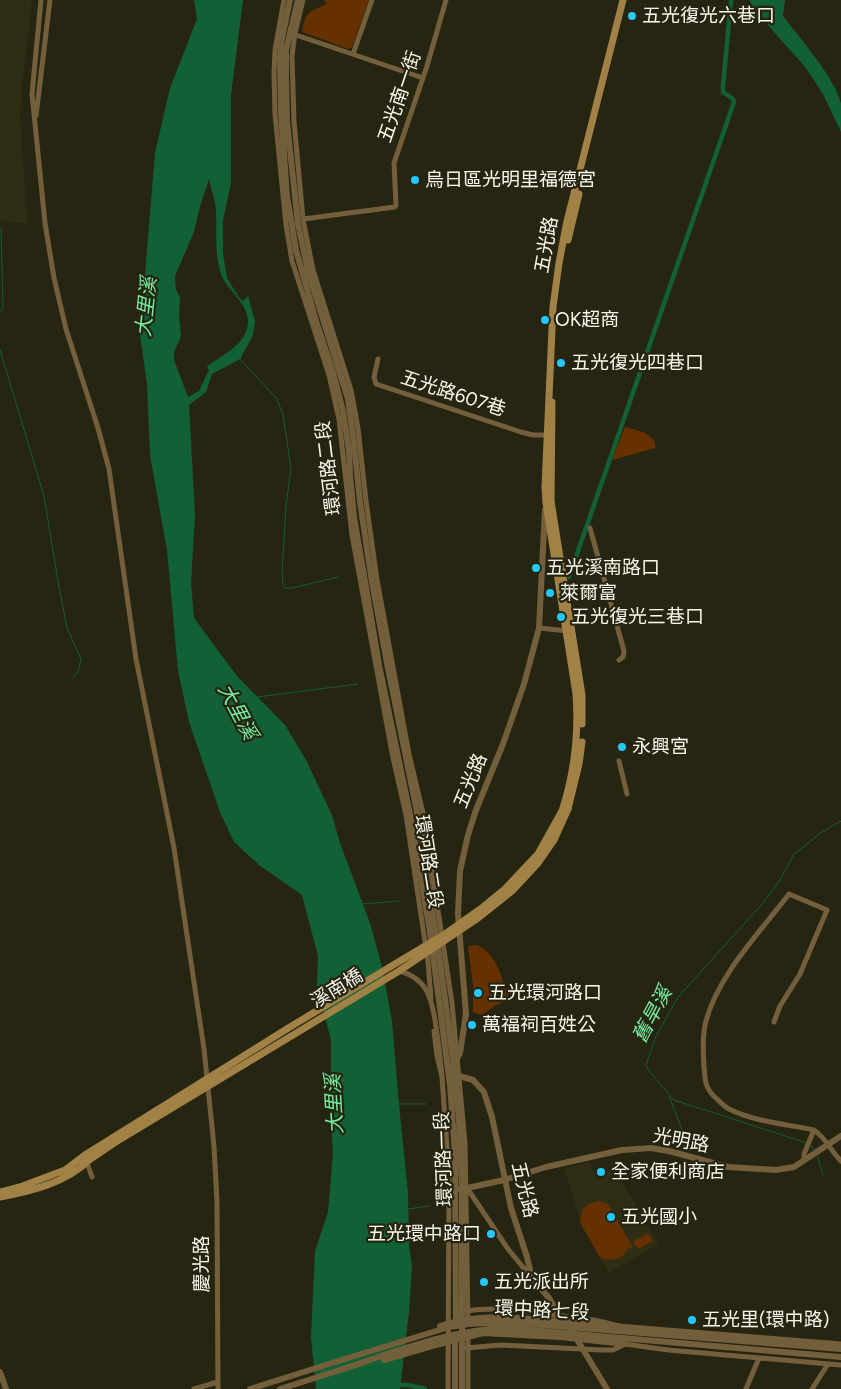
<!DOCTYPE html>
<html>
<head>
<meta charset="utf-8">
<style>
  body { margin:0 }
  canvas { display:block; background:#262512 }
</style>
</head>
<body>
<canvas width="841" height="1389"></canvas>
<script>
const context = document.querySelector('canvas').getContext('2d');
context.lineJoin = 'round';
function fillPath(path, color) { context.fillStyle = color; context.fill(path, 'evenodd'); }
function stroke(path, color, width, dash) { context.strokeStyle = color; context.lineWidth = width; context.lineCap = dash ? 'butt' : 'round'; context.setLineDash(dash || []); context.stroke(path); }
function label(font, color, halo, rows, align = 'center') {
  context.font = font + ' Figtree,"Noto Sans TC",sans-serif'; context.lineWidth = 4.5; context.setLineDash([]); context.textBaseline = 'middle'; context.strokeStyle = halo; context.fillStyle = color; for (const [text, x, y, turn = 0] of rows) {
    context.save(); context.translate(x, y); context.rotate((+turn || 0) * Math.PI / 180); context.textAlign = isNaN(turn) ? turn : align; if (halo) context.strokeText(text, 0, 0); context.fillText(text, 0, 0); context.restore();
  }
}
fillPath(new Path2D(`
  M0 0H32L21 93 20 117 27 223H15L0 220Z
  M589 1163 598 1179 614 1168 659 1244 609 1273 583 1229 564 1168Z`), '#2f2d13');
fillPath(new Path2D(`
  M324 0H369L352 47 349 49 346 48 302 32C306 10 308 13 327 4Z
  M625 427 646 433 655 442V448L612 460Z
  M476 945C496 950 503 982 509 999L493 1007 482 1015 473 1012V985L468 946Z
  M597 1201 607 1203 633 1247 630 1249 628 1247C624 1260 612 1262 600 1258L580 1222 582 1210 589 1204Z
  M648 1233 653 1241 638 1249 633 1242Z`), '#653100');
fillPath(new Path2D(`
  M194 0H243L231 95V183L223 220V254L227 278 238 296 243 301 248 296 255 321 253 335 240 359 212 374 206 392 189 405 195 515 191 583 194 618 237 676 285 725 306 760 332 815 340 843 370 923 382 967 392 1021 399 1105 408 1193 409 1244 412 1266 409 1312 400 1389H316L311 1337 315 1251 328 1212 333 1153 331 1121V1040L317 986 318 956 302 895 259 865 234 842 220 812 189 722 178 671 167 550 150 455 147 384 140 335 155 153 170 88 197 19ZM209 179C211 189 215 199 216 209 217 231 214 252 221 274 227 290 247 302 248 320 249 343 223 355 207 366L209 370 199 391 188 397 174 360V352L181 336 179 316 180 297 176 290 175 276 194 232 199 210Z
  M749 0H785L783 16C799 37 836 79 841 104 841 113 841 123 841 132L823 94 806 68 758 14Z`), '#126035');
stroke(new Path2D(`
  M0 313 3 307 1 228
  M0 350 44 496 59 587 67 628 81 659 78 672 73 678
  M240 359 277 399 283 415 291 468 286 506 282 571 283 584 285 588H292L338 577
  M257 697 358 684
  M362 904 399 901
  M669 1096 688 1145V1149
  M399 1104H426
  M807 1143 674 1100 649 1071 646 1065 656 1036 678 997 763 903 780 880 794 854 822 832 841 821
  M810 1144 815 1151
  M817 1155 823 1175
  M408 1209 429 1206`), '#126035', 1);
stroke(new Path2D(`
  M569 577 734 102 733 99 723 92V86L731 0
  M395 1385H408L425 1389`), '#126035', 4.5);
stroke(new Path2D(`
  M41 0 32 94 45 223 54 278 66 329 98 428 109 469 136 659 174 848 204 1049 214 1146 217 1202 218 1389
  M284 0 275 50 274 73 275 114 286 225 292 261 329 375 339 419 352 535 393 758 406 815 428 962 431 998
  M303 0 295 33 292 56 294 122 303 219 313 270 351 390 358 428 366 501 377 580 409 754 423 813 441 930 452 1003 465 1143 468 1322
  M293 34 423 78
  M353 54 372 0
  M36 116 50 0
  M303 219 395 207 396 205 394 163 427 66 446 0
  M378 359 374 377 376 384 521 432 533 435H546
  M590 528 624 651 623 657 619 660
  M539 628 568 631
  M619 761 627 794
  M774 1022 780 1006 800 974 827 910 789 894C761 931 718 975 706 1021 702 1035 703 1052 704 1066 705 1081 705 1089 717 1099 721 1103 725 1107 729 1109 755 1122 786 1124 814 1130 826 1138 831 1151 841 1161
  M434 1031 437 1056 442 1077 449 1175 448 1389
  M804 1160V1154L814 1130
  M87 1163 92 1177
  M467 1188 508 1249 531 1277
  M466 1311C495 1306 524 1311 553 1315 575 1317 597 1319 618 1326L841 1344
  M468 1335V1389
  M466 1348 501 1345 601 1350H613L625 1344 668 1350 841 1365
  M194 1389 218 1382
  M746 1389 759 1358
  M812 1389 828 1364`), '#745f3c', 5);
stroke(new Path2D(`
  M290 0 281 43 280 58 281 112 287 196 296 250 317 324 333 372 343 411 349 451 350 474 354 517 365 581 379 665 410 814 430 932 450 1085 455 1154 456 1325
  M298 0 286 50V75L287 122 298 224 308 271 348 399 354 442 360 502 372 582 387 663 418 817 440 961 454 1067 459 1120 462 1188V1389
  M452 1068 460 1053 466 1014 458 914 460 871 468 835 476 810 503 744 524 684 539 628 545 510
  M452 1074 473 1080 484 1092 492 1117 511 1208 527 1257 532 1278 549 1298 559 1315 567 1323 607 1389
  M449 1190 467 1188 504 1180 546 1167 622 1150 651 1148 669 1151 728 1167 776 1170 794 1167 841 1136
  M555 1321 618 1326
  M560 1337 625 1344
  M0 1372 6 1389
  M250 1389 335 1362
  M280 1389 337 1371
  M455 1389V1335`), '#745f3c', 6);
stroke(new Path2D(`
  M568 240 579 194
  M552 402 551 501 582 695V724
  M568 809 579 764 582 742
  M562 811C575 771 579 735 576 694L546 503 545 487 553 307 559 263 567 221 623 0
  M0 1192 20 1187 65 1170 85 1155
  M0 1197C31 1191 66 1183 89 1160`), '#a18146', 7);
stroke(new Path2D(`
  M399 971C431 979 433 1005 437 1034 439 1048 441 1063 442 1077`), '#745f3c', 5);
stroke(new Path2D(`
  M440 1326C481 1313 513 1317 555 1321
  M384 1360 432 1346 483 1333 560 1337
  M335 1362 449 1327 468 1324 506 1322 841 1349
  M337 1371C392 1353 447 1330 506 1328L841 1357`), '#745f3c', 6);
stroke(new Path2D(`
  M85 1155 290 1027 445 934 483 907 505 889 538 854 562 811
  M89 1160 114 1143 399 971 478 918 512 891 538 863 554 840 568 809`), '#a18146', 7);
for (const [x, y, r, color] of [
  [632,16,5,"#23c9fe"],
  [415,180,5,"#23c9fe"],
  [545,320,5,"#23c9fe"],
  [561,363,5,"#23c9fe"],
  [536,568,5,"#23c9fe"],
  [550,593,5,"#23c9fe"],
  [561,617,5,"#23c9fe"],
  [622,747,5,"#23c9fe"],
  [478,993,5,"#23c9fe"],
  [472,1025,5,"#23c9fe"],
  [601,1172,5,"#23c9fe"],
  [611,1217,5,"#23c9fe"],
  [491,1234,5,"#23c9fe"],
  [484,1282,5,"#23c9fe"],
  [692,1320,5,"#23c9fe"]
]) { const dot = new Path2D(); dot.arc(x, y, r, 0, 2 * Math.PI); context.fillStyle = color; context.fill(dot); stroke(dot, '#262512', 2); }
label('19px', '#f6f6ea', '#262512', [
  ["五光復光六巷口",642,16],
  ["烏日區光明里福德宮",425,180],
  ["OK超商",555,320],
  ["五光復光四巷口",571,363],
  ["五光溪南路口",546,568],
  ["萊爾富",560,593],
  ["五光復光三巷口",571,617],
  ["永興宮",632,747],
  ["五光環河路口",488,993],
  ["萬福祠百姓公",482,1025],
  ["全家便利商店",611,1172],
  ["五光國小",621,1217],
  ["五光環中路口",481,1234,"right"],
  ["五光派出所",494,1282],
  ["五光里(環中路)",702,1320]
], 'left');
label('19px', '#f6f6ea', '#262512', [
  ["五光南一街",400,97,-71],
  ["五光路",547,245,-80],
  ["五光路607巷",453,394,18],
  ["環河路二段",329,468,-97],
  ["五光路",471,781,-68],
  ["環河路二段",428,862,81],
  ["溪南橋",337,989,-31],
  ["光明路",681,1141,11],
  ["環河路一段",444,1159,-92],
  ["五光路",524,1190,76],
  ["慶光路",202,1264,-90],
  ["環中路七段",542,1311,3]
]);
label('italic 20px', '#74efa1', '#262512', [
  ["大里溪",147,307,-84],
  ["大里溪",237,712,62],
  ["舊旱溪",653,1015,-62],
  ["大里溪",335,1104,-93]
]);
</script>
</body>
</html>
